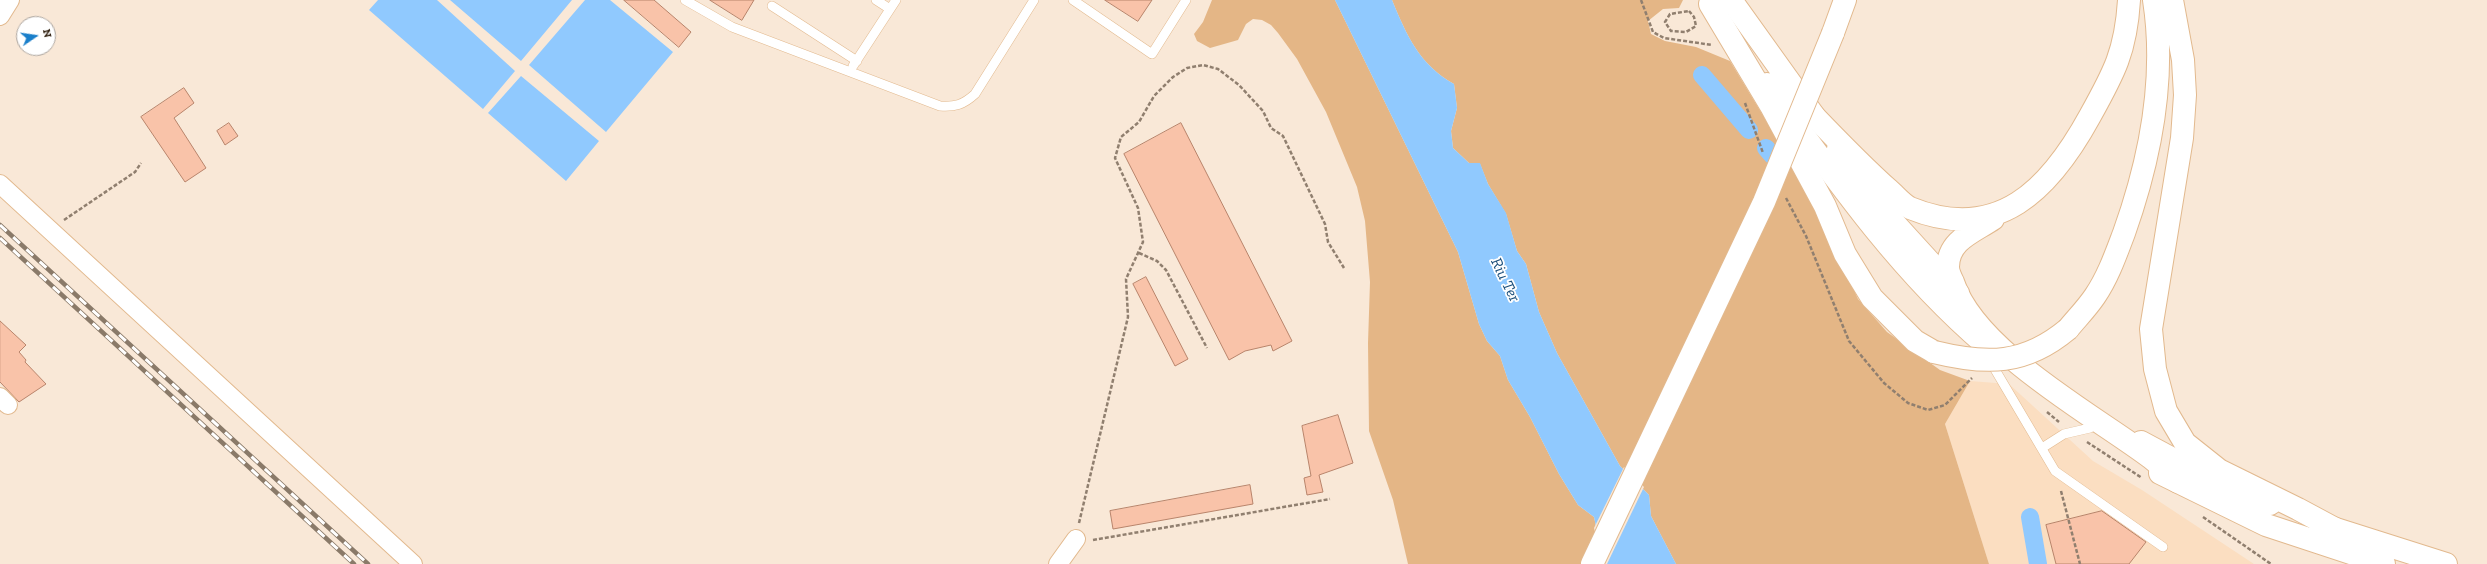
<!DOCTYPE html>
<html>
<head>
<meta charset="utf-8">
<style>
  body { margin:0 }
  #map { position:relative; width:2487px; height:564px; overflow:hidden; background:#f9e8d7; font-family:"Zilla Slab",serif }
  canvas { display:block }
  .north { position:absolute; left:16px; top:16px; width:40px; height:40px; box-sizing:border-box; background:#fff; border:1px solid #aca59f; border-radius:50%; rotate:77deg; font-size:11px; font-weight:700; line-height:16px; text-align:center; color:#2f1f0f }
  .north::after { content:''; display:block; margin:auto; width:14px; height:18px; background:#1a7fca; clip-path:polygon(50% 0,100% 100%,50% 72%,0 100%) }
</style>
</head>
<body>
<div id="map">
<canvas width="2487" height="564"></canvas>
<div class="north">N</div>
</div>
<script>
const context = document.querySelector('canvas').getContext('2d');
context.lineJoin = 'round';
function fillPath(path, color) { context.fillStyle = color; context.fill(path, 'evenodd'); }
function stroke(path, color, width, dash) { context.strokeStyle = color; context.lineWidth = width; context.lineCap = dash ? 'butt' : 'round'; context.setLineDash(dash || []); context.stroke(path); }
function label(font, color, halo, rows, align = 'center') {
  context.font = font + ' "Zilla Slab",serif'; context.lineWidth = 3.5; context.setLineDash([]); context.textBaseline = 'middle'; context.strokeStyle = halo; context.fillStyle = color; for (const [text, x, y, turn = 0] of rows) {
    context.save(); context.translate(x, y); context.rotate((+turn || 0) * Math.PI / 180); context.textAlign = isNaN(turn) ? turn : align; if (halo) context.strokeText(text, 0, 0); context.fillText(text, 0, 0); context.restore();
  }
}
fillPath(new Path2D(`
  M1970 381 2009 384 2093 461 2142 490 2254 564H1989L1945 424Z`), '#fbdec1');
fillPath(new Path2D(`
  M1212 0H1335L1458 252 1479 324 1487 341 1500 356 1508 380 1530 417 1559 474 1578 505 1594 517 1604 564H1408L1393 500 1369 431 1368 343 1370 282 1365 221 1357 187 1326 112 1297 59 1278 33 1271 25 1262 20 1253 19 1246 24 1238 40 1210 48 1197 41 1194 34 1203 22Z
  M1392 0H1683L1679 8 1663 9 1648 21 1651 34 1665 41 1696 47 1730 61 1807 188 1858 299 1887 332 1940 370 1970 381 1945 424 1989 564H1676L1651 516 1649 495 1620 466 1557 353 1539 312 1526 264 1517 251 1506 214 1488 184 1480 164 1469 163 1453 148 1451 131 1457 108 1454 84C1419 64 1407 36 1392 0Z`), '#e4b686');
fillPath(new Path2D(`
  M378 0H437L515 71 483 109 369 10Z
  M450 0H572L521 61Z
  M585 0H610L673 52 606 132 529 65Z
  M1335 0H1392C1407 36 1419 64 1454 84L1457 108 1451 131 1453 148 1469 163H1480L1488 184 1506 213 1517 251 1526 264 1539 312 1557 353 1620 466 1649 495 1651 516 1676 564H1604L1594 517 1578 505 1559 474 1530 417 1508 380 1500 356 1487 341 1479 324 1458 252Z
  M521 76 599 141 566 181 488 113Z`), '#90c9fe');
fillPath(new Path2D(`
  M1624 467 1644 487 1607 564H1602L1594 528Z`), '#f9e8d7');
stroke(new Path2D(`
  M1702 75 1749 130
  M1766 148 1773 156
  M2030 517 2038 564`), '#90c9fe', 18);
const building = new Path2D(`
  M624 0H654L691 32 679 47Z
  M710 0H754L742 20Z
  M1105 0H1152L1138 21Z
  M184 88 194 103 174 118 206 168 185 182 141 117Z
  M229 123 238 136 225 145 217 131Z
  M1181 123 1292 341 1273 351 1271 345 1245 351 1229 360 1124 154Z
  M1146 277 1188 359 1175 366 1133 284Z
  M0 321 26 345 19 352 26 360 25 362 46 384 19 402 0 382Z
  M1338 415 1353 463 1319 475 1323 492 1307 495 1304 478 1311 476 1302 426Z
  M1250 485 1253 504 1113 529 1110 511Z
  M2102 511 2146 542 2129 564H2056L2046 525Z`);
fillPath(building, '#f9c3a9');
stroke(building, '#b8846b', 1);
const lane = new Path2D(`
  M685 0 732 27 940 106C955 107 963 105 975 94L1034 0
  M876 0 890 9
  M1073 0 1152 54 1186 0
  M772 6 857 61
  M853 66 896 0
  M1990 361 2055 471 2163 547
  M2042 448 2064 434 2090 428`);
const street = new Path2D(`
  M0 16 10 0
  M0 184 413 564
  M0 397 8 405
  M1058 564 1076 539`);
const primary = new Path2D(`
  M1731 0 1814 116
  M1767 84C1833 176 1899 271 1986 345
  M1838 149 1887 215 1958 293
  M2141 442 2225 487 2270 504
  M2160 473 2266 525 2384 564
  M2320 524 2446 564`);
const highway = new Path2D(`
  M2172 0 2183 60 2185 95 2182 138 2151 329 2155 369 2166 411 2185 443 2219 470 2298 509 2339 531
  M1710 4 1771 106 1825 206 1845 254 1872 298 1915 341 1934 352
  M1833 33 1845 0
  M1813 115C1838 141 1862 166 1889 190 1895 195 1902 204 1910 208 1998 244 2050 189 2090 116 2114 73 2126 51 2129 0
  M1993 219C1974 232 1948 240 1948 267 1948 272 1951 278 1953 282 1975 351 2094 415 2151 458 2160 465 2169 474 2178 482
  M2068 329C2077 318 2087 308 2095 296 2108 277 2116 254 2124 233 2150 160 2166 77 2154 0`);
stroke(lane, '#e2b98e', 10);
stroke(street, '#e2b98e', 20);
stroke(primary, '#e2b98e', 24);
stroke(highway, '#e2b98e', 24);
stroke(new Path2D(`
  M1641 0 1653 32 1664 38 1712 45
  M1689 11 1694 17 1696 26 1686 32 1671 31 1665 22 1670 14Z
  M1745 103 1763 153
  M1786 198 1806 236 1849 341 1884 383 1908 403 1928 410 1945 405 1972 378
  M64 220 135 172 141 163
  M1139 253 1157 261 1166 270 1207 348
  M2047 412 2059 422
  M2087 442 2142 478
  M2061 491 2080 564
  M2203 517 2271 564
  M1079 523 1128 317 1126 279 1143 242 1138 208 1115 158 1121 137 1139 122 1154 96 1173 77 1187 68 1203 65 1218 69 1239 85 1263 111 1271 128 1283 136 1325 224 1328 242 1344 268
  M1093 540 1330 499`), '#907f6f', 2.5, [4, 2]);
stroke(lane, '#fff', 9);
stroke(street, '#fff', 18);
stroke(primary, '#fff', 22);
stroke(highway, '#fff', 22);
const rail = new Path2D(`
  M0 225 368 564
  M0 238 354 564`);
stroke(rail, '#8a7a69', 4.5);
stroke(rail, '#fff', 3, [9]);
const highwayBridge = new Path2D(`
  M1934 352C1987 365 2025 365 2068 329
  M1592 564 1764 202 1833 33`);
stroke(highwayBridge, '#e2b98e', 24, []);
stroke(highwayBridge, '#fff', 22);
label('italic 16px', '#1e517c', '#fff', [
  ["Riu Ter",1505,280,64]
]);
</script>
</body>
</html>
